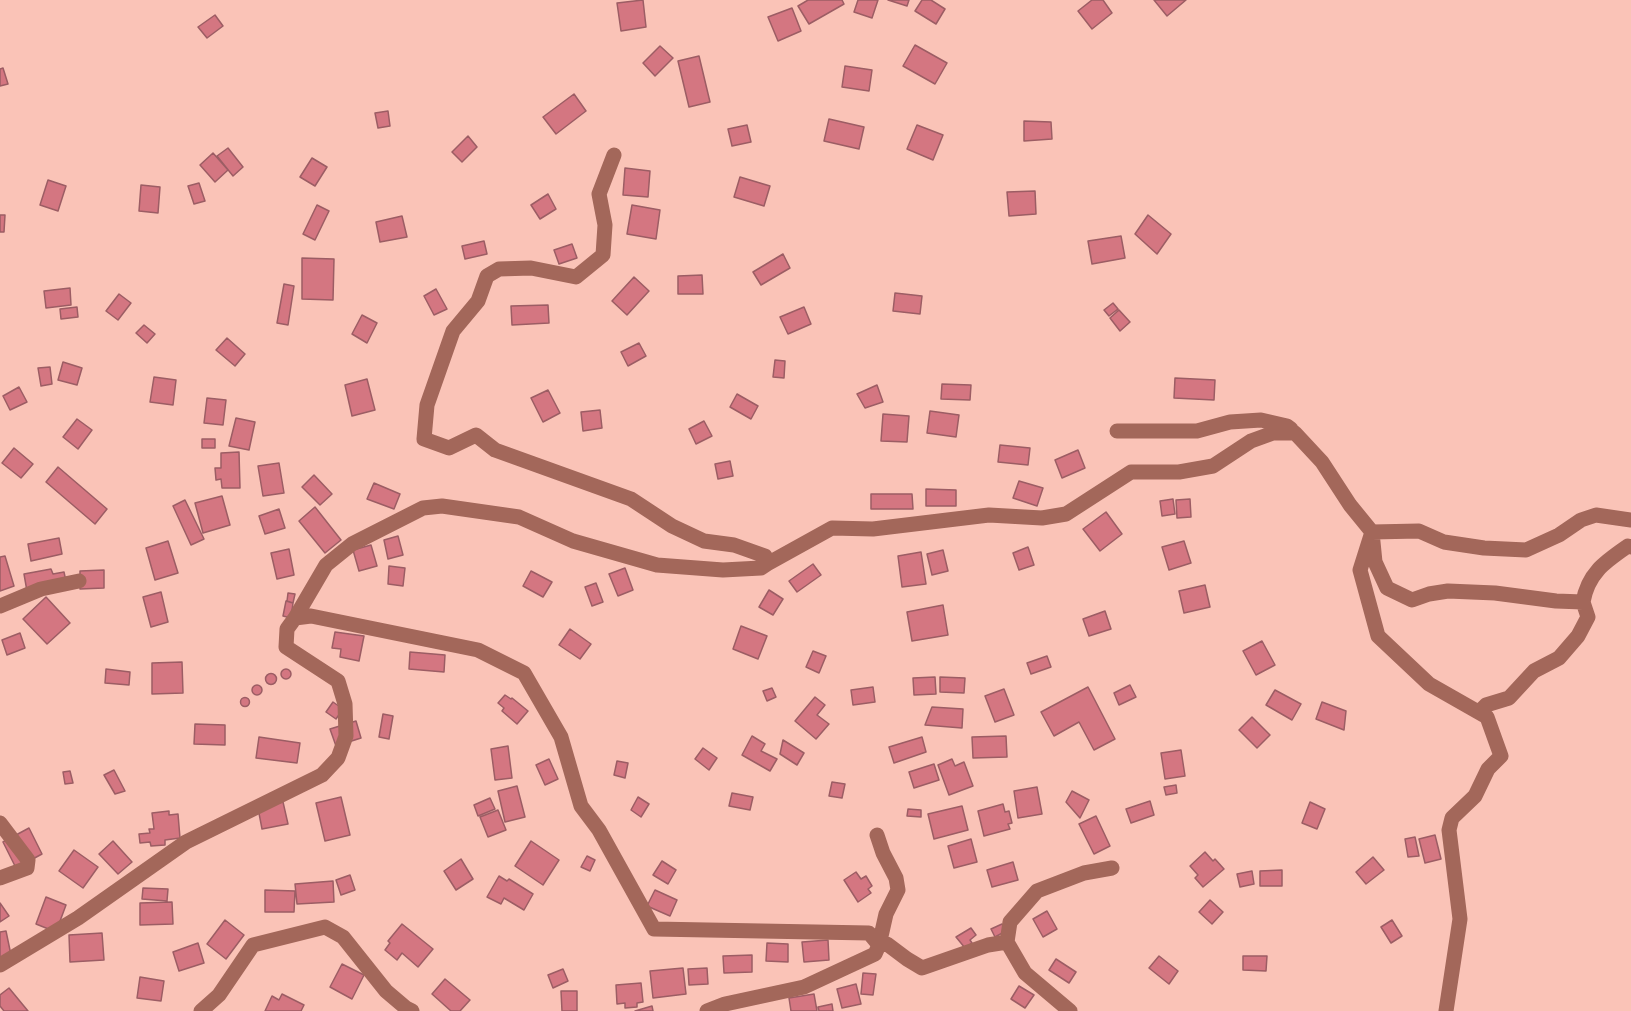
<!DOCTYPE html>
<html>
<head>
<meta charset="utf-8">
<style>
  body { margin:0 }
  canvas { display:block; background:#fac3b7 }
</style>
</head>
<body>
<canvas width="1631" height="1011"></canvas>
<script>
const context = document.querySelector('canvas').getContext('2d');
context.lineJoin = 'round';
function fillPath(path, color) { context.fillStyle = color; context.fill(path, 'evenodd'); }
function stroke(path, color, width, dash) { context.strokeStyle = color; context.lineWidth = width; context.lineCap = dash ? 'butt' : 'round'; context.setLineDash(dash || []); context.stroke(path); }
const building = new Path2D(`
  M643 0 646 27 621 31 617 3Z
  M808 0H842L844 4 809 24 798 6Z
  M858 0H878L872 18 854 12Z
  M888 0H909L907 6Z
  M922 0H931L945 9 936 24 915 11Z
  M1092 0H1103L1112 13 1092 29 1078 11Z
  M1154 0H1186L1167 16Z
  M792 8 801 31 778 41 768 17Z
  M215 15 223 26 207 38 198 27Z
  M915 45 947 63 935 84 903 66Z
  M660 46 673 58 655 76 643 63Z
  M699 56 710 102 689 107 678 61Z
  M845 66 872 70 869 91 842 87Z
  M3 68 8 84 0 86V69Z
  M574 94 586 111 556 134 543 117Z
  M388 111 390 126 378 128 375 113Z
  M829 119 864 127 859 149 824 141Z
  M1024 121 1051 122 1052 139 1024 141Z
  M747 125 751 142 732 146 728 129Z
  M917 125 943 135 933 160 907 149Z
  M468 136 477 147 462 162 452 152Z
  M228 148 243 167 233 176 217 156Z
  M213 153 228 170 215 182 200 165Z
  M312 158 327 167 315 186 300 177Z
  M625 168 650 171 648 197 623 195Z
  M740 177 770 186 764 206 734 197Z
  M48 180 66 186 58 211 40 205Z
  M199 183 205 201 194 204 188 186Z
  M141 185 160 187 158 213 139 211Z
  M1035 191 1036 214 1009 216 1007 192Z
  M548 194 556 209 540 219 531 205Z
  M317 205 329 211 315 240 303 234Z
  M632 205 660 210 656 239 627 234Z
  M0 215H5L4 232H0Z
  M1148 215 1171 234 1157 254 1135 234Z
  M402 216 407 237 380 242 376 222Z
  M1121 236 1125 258 1092 264 1088 241Z
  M484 241 487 254 465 259 462 246Z
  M572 244 577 258 559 264 554 250Z
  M783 254 790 268 761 285 753 272Z
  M302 258 334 259 333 300 302 299Z
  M702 275 703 294H678V276Z
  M634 277 649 291 627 315 612 301Z
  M284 284 294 286 288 325 277 323Z
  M70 288 71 305 46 308 44 291Z
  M436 289 447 309 434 315 424 296Z
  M895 293 922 296 920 314 893 311Z
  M119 294 131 303 118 320 106 311Z
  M1113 303 1118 309 1109 316 1104 310Z
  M548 305 549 323 512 325 511 306Z
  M77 307 78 317 61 319 60 309Z
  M804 307 811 324 788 334 780 317Z
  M1119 310 1130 322 1120 331 1110 318Z
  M362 315 377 323 367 343 352 334Z
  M144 325 155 334 147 343 136 333Z
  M227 338 245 354 235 366 216 350Z
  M639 343 646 356 628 366 621 352Z
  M775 360 785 361 784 378 773 377Z
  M63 362 82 368 77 385 58 380Z
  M50 367 52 384 41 386 38 368Z
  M154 377 176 380 173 405 150 402Z
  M1175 378 1215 380 1214 400 1174 398Z
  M367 379 375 410 352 416 345 385Z
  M942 384 971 385 970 400 941 399Z
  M877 385 883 402 865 408 857 394Z
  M19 387 27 402 10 410 3 396Z
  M548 390 560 413 543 422 531 398Z
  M737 394 758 406 751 419 730 407Z
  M207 398 226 400 223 425 204 423Z
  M600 410 602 428 583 431 581 412Z
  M930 411 959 415 956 437 927 433Z
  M883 414 909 416 907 442 881 441Z
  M236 418 255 422 249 450 229 446Z
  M77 419 92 430 78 449 63 437Z
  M704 421 712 436 696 444 689 429Z
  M202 439H215V448H202Z
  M1000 445 1030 448 1028 465 998 462Z
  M14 448 33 464 21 478 2 463Z
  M1078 450 1085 468 1062 478 1055 460Z
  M239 452 240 488H222L221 479 216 480 215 468H221V453Z
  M730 461 733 476 718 479 715 464Z
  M279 463 284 493 263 496 258 466Z
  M58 467 107 509 95 524 46 482Z
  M314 475 332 494 320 505 302 487Z
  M1019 481 1043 488 1037 506 1013 498Z
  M374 483 400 494 394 509 367 499Z
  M926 489 956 490V506H926Z
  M871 494H912L913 509H871Z
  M222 496 230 525 203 533 195 503Z
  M1173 499 1175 514 1162 516 1160 501Z
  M1190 499 1191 517 1177 518 1176 500Z
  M185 500 204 539 191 545 173 506Z
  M315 507 341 540 325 553 299 521Z
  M279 509 285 528 265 534 259 516Z
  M1106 512 1122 534 1100 551 1083 529Z
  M398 536 403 555 388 559 384 540Z
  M59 538 62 554 31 561 28 544Z
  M168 541 178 573 155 580 146 548Z
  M1184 541 1191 563 1169 570 1162 547Z
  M371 545 377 566 359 571 353 550Z
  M1028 547 1034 565 1019 570 1013 553Z
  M289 549 294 575 277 579 271 553Z
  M943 550 948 571 932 575 927 554Z
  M921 552 926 584 902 587 898 556Z
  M5 556 14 586 0 591V557Z
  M813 564 821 575 797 592 789 581Z
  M389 566 405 568 403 586 388 584Z
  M625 568 633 590 618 596 609 574Z
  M51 569 53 574 64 572 67 586 28 597 24 574Z
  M104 570V588L80 589V571Z
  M531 571 552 582 543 597 523 586Z
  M596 583 603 602 592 606 585 587Z
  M1205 585 1210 607 1184 613 1179 591Z
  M769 590 783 599 773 615 759 607Z
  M161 592 168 622 151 627 143 597Z
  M288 593 295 594 293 603 287 601Z
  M46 597 70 623 47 644 23 619Z
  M286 601 293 603 291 618 283 616Z
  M943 605 948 635 912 641 907 612Z
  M1105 611 1111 629 1089 636 1083 619Z
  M741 626 767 636 758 659 733 649Z
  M570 629 591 644 580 659 559 645Z
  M335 632 364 636 359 661 340 657 341 649 332 648Z
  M20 633 25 648 7 655 2 640Z
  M1262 641 1275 665 1256 675 1243 651Z
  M813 651 826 656 819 673 806 667Z
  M410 652 445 655 444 672 409 669Z
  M1047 656 1051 667 1031 674 1027 663Z
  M182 662 183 693 152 694V663Z
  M106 669 130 672 129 685 105 683Z
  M281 674a5 5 0 1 1 10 0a5 5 0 1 1-10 0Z
  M265.5 679a5.5 5.5 0 1 1 11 0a5.5 5.5 0 1 1-11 0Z
  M935 677 936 694 914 695 913 678Z
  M940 677 965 678 964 693 940 692Z
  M252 690a5 5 0 1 1 10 0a5 5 0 1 1-10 0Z
  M1130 685 1136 697 1119 705 1114 693Z
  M873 687 875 702 853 705 851 690Z
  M1088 687 1115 739 1094 750 1079 722 1054 736 1041 712Z
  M772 688 776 697 767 701 763 691Z
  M1004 689 1014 715 995 722 985 696Z
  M1275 690 1301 704 1292 720 1266 705Z
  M505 695 511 699 512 698 528 711 517 724 502 711 504 708 498 703Z
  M815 697 825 705 817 715 829 724 816 739 795 721Z
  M240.5 702a4.5 4.5 0 1 1 9 0a4.5 4.5 0 1 1-9 0Z
  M333 702 343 709 336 719 326 712Z
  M1322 702 1346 711 1344 730 1316 719Z
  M932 707 963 709 962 728 925 725Z
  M383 714 393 716 389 739 379 737Z
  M1252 717 1270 735 1257 748 1239 730Z
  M356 721 361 738 336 746 330 729Z
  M195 724 225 725V745L194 744Z
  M752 736 765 744 761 751 777 759 770 771 742 755Z
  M1006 736 1007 757 973 758 972 737Z
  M259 737 300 743 297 763 256 758Z
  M922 737 926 752 894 763 889 747Z
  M783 740 804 753 797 765 780 754Z
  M508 746 512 778 495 780 491 749Z
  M703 748 717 758 709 770 695 759Z
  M1181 750 1185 776 1165 779 1161 753Z
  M549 759 558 779 545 785 536 765Z
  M952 759 955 766 964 762 973 786 949 795 938 765Z
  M617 761 628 763 625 778 614 775Z
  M934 764 939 780 914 788 909 772Z
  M114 770 125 791 115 794 104 775Z
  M70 771 73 783 65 784 63 772Z
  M832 782 845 784 842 798 829 796Z
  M1176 785 1177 793 1166 795 1164 787Z
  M517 786 525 817 505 822 498 791Z
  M1037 787 1042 814 1018 818 1014 791Z
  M1072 791 1089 800 1080 818 1066 802Z
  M732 793 753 797 750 810 729 806Z
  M341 797 350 835 325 841 316 803Z
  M638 797 649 804 641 817 631 810Z
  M490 798 495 809 478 816 474 805Z
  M1150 801 1154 815 1131 823 1126 809Z
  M283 802 288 824 262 829 258 808Z
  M1310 802 1325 809 1317 829 1302 823Z
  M1003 804 1005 812 1009 811 1012 823 1008 824 1010 829 984 836 978 811Z
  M962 806 968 830 934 839 928 814Z
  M908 809 921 810V817L907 816Z
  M498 810 506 830 488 837 480 817Z
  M169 811V815L178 814 180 838 165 840V845L151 846 150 842 140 843 139 834 150 833 149 829H154L152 813Z
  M1096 816 1110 846 1094 854 1079 824Z
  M29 828 42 854 16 868 3 842Z
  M1435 835 1441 859 1425 863 1419 839Z
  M1415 837 1419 856 1408 857 1405 839Z
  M971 839 977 862 954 868 948 846Z
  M113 841 132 862 118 874 99 854Z
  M531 841 559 860 543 885 515 866Z
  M74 850 98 867 83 888 59 871Z
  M1205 852 1213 861 1215 859 1224 869 1203 887 1195 878 1198 875 1190 866Z
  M587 856 595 860 590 871 581 867Z
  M1373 857 1384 870 1366 884 1356 872Z
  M461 859 473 879 456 890 444 871Z
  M662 861 676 870 668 884 653 875Z
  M1013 862 1018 880 992 887 987 870Z
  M1282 870V886H1260V871Z
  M1252 871 1254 884 1240 887 1237 874Z
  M856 872 861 879 866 876 872 886 868 889 871 893 858 902 844 880Z
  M350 875 355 890 341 895 336 880Z
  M499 876 507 881 509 879 533 894 524 910 504 898 501 904 487 897Z
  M333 881 334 902 297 904 295 884Z
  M143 888 168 889 167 901 142 899Z
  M265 890 295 891 294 912H265Z
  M655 890 677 900 670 916 647 906Z
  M46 897 66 905 56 932 36 924Z
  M1210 900 1223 912 1212 924 1199 912Z
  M172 902 173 924 140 925V903Z
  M0 903 9 916 0 922Z
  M1047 911 1057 929 1043 937 1033 919Z
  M225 920 244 935 226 959 207 944Z
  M1392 920 1402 936 1391 943 1381 927Z
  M402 924 433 949 418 967 402 953 397 960 385 950 390 943 388 941Z
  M1002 924 1006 931 995 937 991 929Z
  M971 928 976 935 970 940 972 943 965 948 956 937Z
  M6 931 11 955 0 957V932Z
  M102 933 104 960 70 962 69 935Z
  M828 940 829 960 804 962 802 942Z
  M198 943 204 963 179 971 173 952Z
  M767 943 788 944V962L766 961Z
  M752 955V972L724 973 723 956Z
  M1159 956 1178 971 1169 984 1149 968Z
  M1243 956H1267L1266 971 1243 970Z
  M1056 959 1076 972 1069 983 1049 970Z
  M342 964 364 975 352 999 330 987Z
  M683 968 686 994 653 998 650 971Z
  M707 968 708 984 689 985 688 969Z
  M563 969 568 981 553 988 548 975Z
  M863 973 876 974 873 995 861 994Z
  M140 977 164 981 161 1001 137 998Z
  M445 979 470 1000 460 1011H451L432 994Z
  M641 983 643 1002 637 1003V1007L625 1008V1003L617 1004 616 985Z
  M856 984 861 1004 842 1008 837 989Z
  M1019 986 1034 995 1025 1008 1011 999Z
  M9 988 28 1011H4L0 1006V995Z
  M561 991H577V1011H562Z
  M282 994 304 1005 301 1011H265L272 996 279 1000Z
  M814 994 817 1011H791L789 998Z
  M832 1004 833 1011H819L818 1007Z
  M652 1006 653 1011H635Z`);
fillPath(building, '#d47681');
stroke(building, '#9c5d64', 1.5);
stroke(new Path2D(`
  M1117 431H1197L1230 422 1261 420 1287 426 1291 429
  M1631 520 1596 515 1581 520 1559 535 1526 550 1484 548 1444 542 1419 531 1372 532 1375 562 1387 588 1412 600 1429 594 1448 591 1495 593 1556 601 1583 602C1588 573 1605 562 1628 546L1631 547
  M767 564 832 528 873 529 989 515 1042 518 1066 514 1131 472H1179L1213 466 1251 441 1273 433H1295L1322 462 1350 505 1372 532 1360 570 1378 636 1429 684 1487 717 1501 756 1488 769 1475 796 1452 818 1449 830 1460 919 1446 1011
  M0 606 41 589 79 581
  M295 618 326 565 352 544 423 508 442 506 519 517 573 541 657 565 723 570 761 568 767 564 765 556 734 545 704 541 672 526 631 499 495 450 476 435 449 448 424 439 427 405 453 331 478 301 487 276 499 269 531 268 576 277 603 255 605 225 599 194 614 155
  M1479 712 1486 705 1509 698 1534 671 1559 658 1578 636 1588 617 1583 602
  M0 823 28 860 27 868 0 878
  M877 835 883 853 896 878 898 890 886 914 879 945 887 944 907 959 922 968 988 945 1007 942 1025 973 1070 1011
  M1007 942 1010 922 1037 891 1084 873 1112 868
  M0 965 78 918 186 842 322 775 338 758 346 736 345 704 338 681 286 647 287 629 295 618 311 616 478 650 524 673 561 737 581 806 599 830 654 929 869 933 879 945 875 954 804 987 725 1004 707 1011
  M201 1011 219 995 253 945 325 927 343 937 386 991 406 1008 412 1011`), '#a3675a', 15);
</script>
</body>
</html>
